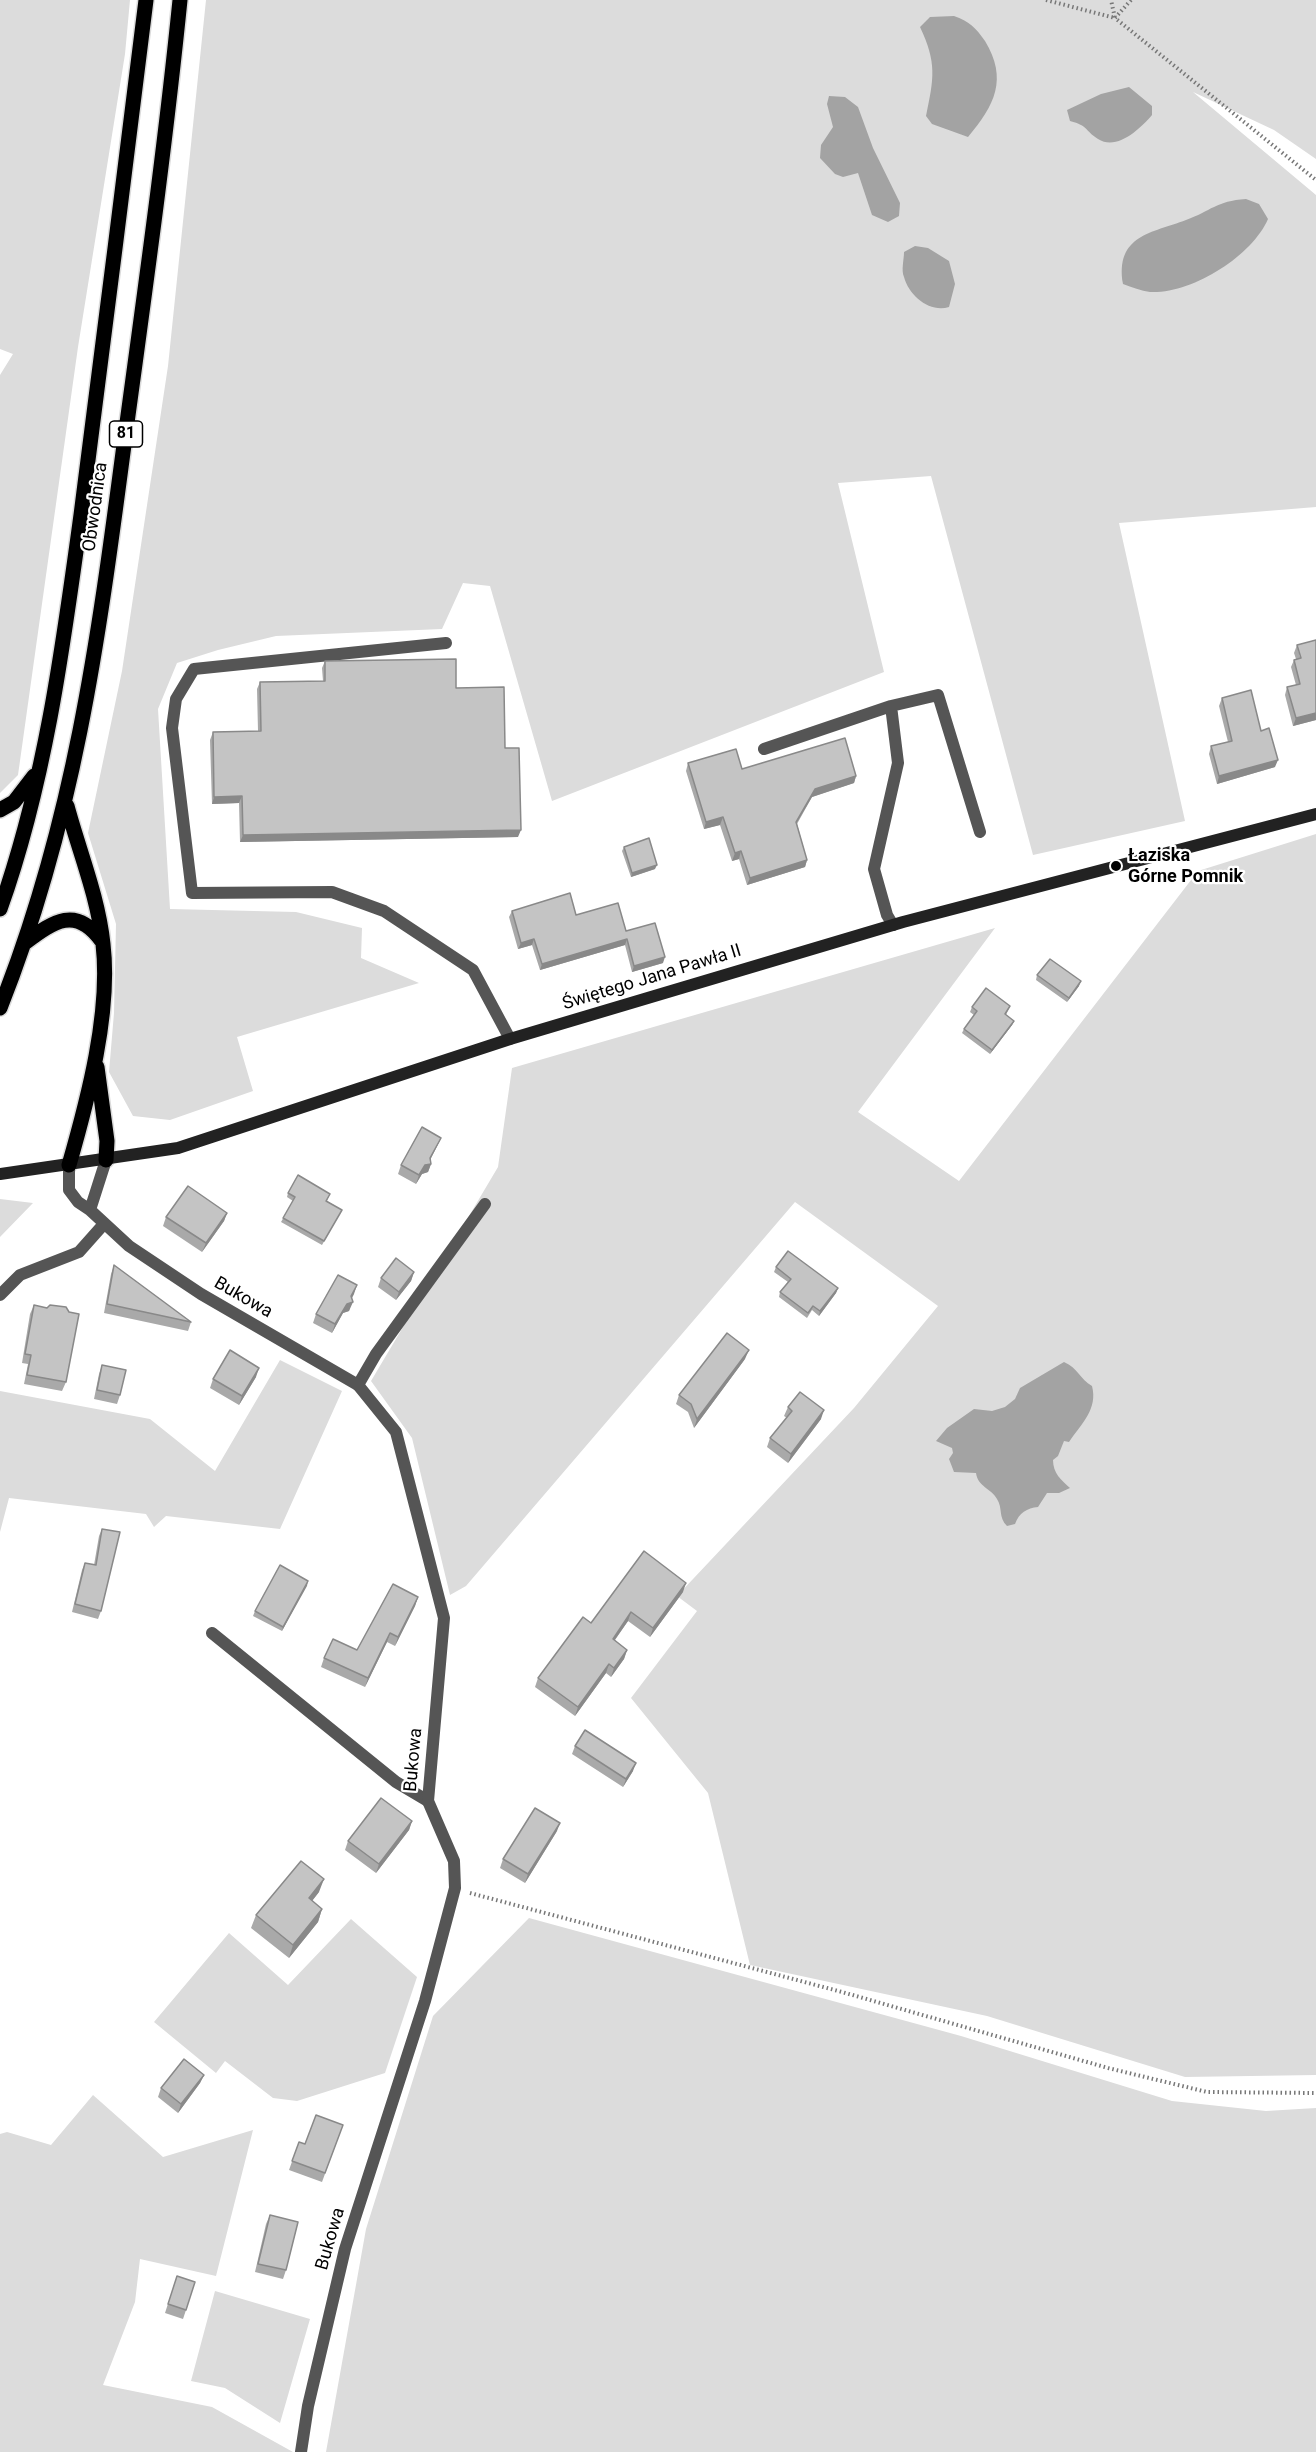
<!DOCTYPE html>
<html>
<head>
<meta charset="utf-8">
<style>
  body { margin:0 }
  canvas { display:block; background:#fff }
</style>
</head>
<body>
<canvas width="1316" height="2452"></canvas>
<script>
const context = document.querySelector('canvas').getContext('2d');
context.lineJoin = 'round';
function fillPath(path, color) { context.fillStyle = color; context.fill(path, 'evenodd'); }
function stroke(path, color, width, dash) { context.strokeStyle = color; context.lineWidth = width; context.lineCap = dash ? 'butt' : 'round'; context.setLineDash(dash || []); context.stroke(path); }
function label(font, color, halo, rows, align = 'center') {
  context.font = font + ' Roboto,sans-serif'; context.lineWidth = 4.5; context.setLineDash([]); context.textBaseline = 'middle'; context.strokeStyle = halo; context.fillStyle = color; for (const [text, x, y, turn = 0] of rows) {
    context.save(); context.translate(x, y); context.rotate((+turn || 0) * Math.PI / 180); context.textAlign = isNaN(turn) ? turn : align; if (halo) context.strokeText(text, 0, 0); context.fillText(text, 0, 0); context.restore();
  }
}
fillPath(new Path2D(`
  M0 0H130L125 54 78 347 18 775 0 793V375L13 354 0 349Z
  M206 0H1316V159L1274 130 1193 92 1316 195V507L1119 523 1185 821 1033 855 931 476 838 483 884 672 552 801 490 586 463 583 442 629 276 636 218 650 177 663 158 709 170 909 296 912 362 928 361 958 419 983 237 1037 253 1091 170 1120 133 1116 109 1072 114 1013 116 924 88 833 122 671 168 366Z
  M1316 834V2075L1185 2077 987 2016 750 1965 708 1793 631 1698 697 1611 677 1596 854 1408 938 1306 795 1202 466 1586 450 1595 412 1438 371 1381 498 1167 512 1068 995 928 858 1112 959 1181 1198 871Z
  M0 1199 33 1203 0 1237Z
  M280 1360 342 1391 280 1529 166 1516 154 1527 146 1514 9 1498 0 1532V1391L150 1419 215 1471Z
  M529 1918 961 2036 1172 2101 1266 2111 1316 2108V2452H326L366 2229 433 2016Z
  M351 1919 417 1977 385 2073 297 2101 273 2098 225 2061 216 2073 154 2022 229 1933 288 1985Z
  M93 2095 163 2157 253 2130 216 2276 140 2259 135 2302 103 2385 212 2407 293 2452H0V2134L7 2132 51 2145Z
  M215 2291 310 2319 280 2423 225 2388 191 2381Z`), '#dcdcdc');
fillPath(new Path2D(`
  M954 16C969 21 976 28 985 41 1008 79 995 105 968 137L932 124 926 116C934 78 937 63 920 27L930 17Z
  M1129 87 1152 106V115C1140 129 1117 151 1098 139 1084 130 1089 126 1070 121L1067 110 1101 94Z
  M829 96 845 97 858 107 873 148 900 203 899 216 888 222 872 215 858 173 843 177 835 174 820 158 821 145 833 127 827 104Z
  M1246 199 1259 204 1268 219C1252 256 1192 294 1150 292 1141 291 1132 287 1123 284 1115 235 1152 233 1186 220 1211 211 1216 201 1246 199Z
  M915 246 928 248 949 261 955 284 949 307C930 313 909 296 904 277 901 270 904 260 904 252Z
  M1064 1362C1078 1368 1080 1379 1092 1386 1098 1409 1082 1423 1069 1442L1064 1441 1058 1456 1053 1460C1053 1473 1061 1480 1070 1488L1059 1493H1047L1038 1507C1027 1508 1019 1513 1015 1524L1007 1526C998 1517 1003 1508 997 1499 991 1488 978 1487 976 1473L954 1472 949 1459 953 1453 952 1448 936 1441 947 1428 974 1409 992 1411 1005 1407 1015 1399 1020 1388Z`), '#a3a3a3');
const primary = new Path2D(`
  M67 806C79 851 98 896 103 944 111 1012 88 1099 69 1165
  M0 810 14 802 34 776
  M0 909C45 783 63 647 81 515 104 343 124 172 146 0
  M26 942C54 921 76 906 101 940
  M0 1008C74 822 98 642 124 445 144 297 165 149 180 0
  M97 1067 107 1141 106 1160`);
stroke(primary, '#dbdbdb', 18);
stroke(new Path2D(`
  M1046 0 1115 18 1111 0
  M1131 0 1115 18 1316 180
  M470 1893 842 1992 1108 2068 1207 2092 1316 2093`), '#777', 4, [1.5, 3]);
stroke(new Path2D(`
  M446 643 194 669 176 699 172 728 192 893 332 892 384 911 473 970 510 1039
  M891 706 938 695 980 832
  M764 749 891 706 898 763 874 869 887 915 893 925
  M0 1295 20 1275 79 1252 103 1225
  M358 1385 376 1354 485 1204
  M212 1633 396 1782 428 1801`), '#555', 12);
stroke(new Path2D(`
  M69 1165V1190L78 1202 90 1210 129 1246 201 1294 358 1385 396 1432 444 1618 428 1801 454 1861 455 1888 425 2001 345 2249 308 2406 301 2452
  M90 1210 106 1160`), '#555', 12);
stroke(new Path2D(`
  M0 1174 178 1148 510 1039 903 922 1316 814`), '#222', 12);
stroke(primary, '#000', 15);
fillPath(new Path2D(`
  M1297 645 1316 720 1293 726 1285 695 1287 687 1296 685 1291 667 1294 660 1296 659 1294 653Z
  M325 661 456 688 505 748 518 837 240 842 239 803 212 804 210 740 213 732 258 731 257 689 260 682 323 681 322 668Z
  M1222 698 1261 731 1275 767 1217 784 1209 754 1211 746 1228 742 1219 706Z
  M688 763 742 769 856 776 854 783 812 797 797 824 807 860 805 867 747 885 739 859 732 861 720 825 704 829 686 771Z
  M624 847 655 869 631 877 622 851Z
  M512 911 576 915 626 931 663 963 632 972 625 945 540 970 532 945 518 949 509 917Z
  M1037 975 1079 986 1067 1002 1036 980Z
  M1010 1006 1006 1015 1014 1021 1012 1025 990 1054 962 1033 964 1029 974 1015 970 1012 972 1007Z
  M441 1138 430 1160 431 1164 428 1172 422 1174 416 1184 398 1174 401 1165Z
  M288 1193 330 1194 327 1201 342 1210 322 1245 281 1222 293 1201 287 1197Z
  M227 1213 224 1221 202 1252 163 1226 166 1217Z
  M114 1265 191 1322 188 1331 104 1313 111 1274Z
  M776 1267 838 1288 836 1293 819 1316 812 1310 807 1318 779 1297 780 1292 788 1282 774 1272Z
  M414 1272 411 1281 396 1300 378 1287 381 1278Z
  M354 1294 352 1298 349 1311 343 1313 332 1333 313 1323 316 1314Z
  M34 1305 66 1382 62 1391 24 1384 28 1364 22 1363 30 1314Z
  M745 1359 694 1428 688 1412 676 1404 679 1395Z
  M102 1365 120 1395 117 1404 94 1399 99 1374Z
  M256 1377 239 1405 210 1388 213 1379Z
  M788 1407 821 1419 788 1463 767 1447 770 1438 787 1418 784 1416Z
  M102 1529 101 1611 98 1619 72 1612 82 1570 85 1563 94 1565 99 1536Z
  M308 1581 282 1631 253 1616 255 1611Z
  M683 1592 650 1637 628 1621 615 1640 627 1650 624 1659 611 1677 606 1673 575 1716 535 1687 538 1678 591 1623Z
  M418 1597 415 1606 395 1646 387 1642 365 1687 321 1667 324 1658 357 1650Z
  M575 1746 633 1771 623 1787 572 1754Z
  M412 1821 409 1830 376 1873 345 1850 348 1841Z
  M557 1831 525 1883 500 1868 503 1859Z
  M319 1892 312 1901 322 1909 318 1922 289 1958 251 1928 256 1915Z
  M204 2075 200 2083 178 2113 158 2097 161 2088Z
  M343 2125 322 2182 289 2170 299 2142 305 2144Z
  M270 2215 286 2270 283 2279 255 2272 266 2224Z
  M177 2276 186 2310 183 2319 165 2313Z`), '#a9a9a9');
fillPath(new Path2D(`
  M1316 713V720L1293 726 1296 718Z
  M1278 760 1275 767 1217 784 1219 776Z
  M856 776 854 783 812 797 793 829 796 822 815 789Z
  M242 796 239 803 212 804 214 797Z
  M723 817 720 825 704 829 706 822Z
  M521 830 518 837 240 842 243 835Z
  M741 851 739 859 732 861 735 853Z
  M807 860 805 867 747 885 750 878Z
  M657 865 655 869 631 877 632 873Z
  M534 939 532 945 518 949 521 943Z
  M627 939 625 945 540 970 542 964Z
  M665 957 663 963 632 972 634 966Z
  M1081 981 1079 986 1067 1002 1069 998Z
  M1014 1021 1012 1025 990 1054 992 1050Z
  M441 1138 428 1164H431L428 1172 422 1174 416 1184 419 1175Z
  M227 1213 224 1221 202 1252 206 1243Z
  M414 1272 411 1281 396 1300 399 1292Z
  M357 1285 354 1294 348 1304 353 1302 349 1311 343 1313 332 1333 335 1324Z
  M838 1288 836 1293 819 1316 820 1311Z
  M749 1350 745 1359 694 1428 697 1419Z
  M259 1368 256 1377 239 1405 242 1396Z
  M824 1410 821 1419 788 1463 791 1454Z
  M308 1581 307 1586 282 1631 283 1627Z
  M686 1583 683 1592 650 1637 653 1628Z
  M418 1597 415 1606 395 1646 398 1637Z
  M631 1612 628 1621 609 1648 613 1639Z
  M390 1633 387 1642 365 1687 368 1678Z
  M627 1650 624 1659 611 1677 614 1668Z
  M609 1664 606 1673 575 1716 578 1707Z
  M636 1763 633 1771 623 1787 626 1779Z
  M412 1821 409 1830 376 1873 379 1864Z
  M560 1823 557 1831 525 1883 528 1874Z
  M324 1879 319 1892 304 1911 309 1898Z
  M322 1909 318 1922 289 1958 293 1945Z
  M204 2075 200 2083 178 2113 181 2104Z`), '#898989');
const building = new Path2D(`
  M1316 640V713L1296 718 1287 687 1300 684 1294 660 1301 658 1297 645Z
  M456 659V688L504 687 505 748H519L521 830 243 835 242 796 214 797 213 732 261 731 260 682 325 681V661Z
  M1251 690 1261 731 1269 728 1278 760 1219 776 1211 746 1232 741 1222 698Z
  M845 738 856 776 815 789 796 822 807 860 750 878 741 851 735 853 723 817 706 822 688 763 736 749 742 769Z
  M649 838 657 865 632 873 624 847Z
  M570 893 576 915 618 903 626 931 655 923 665 957 634 966 627 939 542 964 534 939 521 943 512 911Z
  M1050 959 1081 981 1069 998 1037 975Z
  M986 988 1010 1006 1005 1014 1014 1021 992 1050 964 1029 977 1011 972 1007Z
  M422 1127 441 1138 430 1158 431 1164 425 1165 419 1175 401 1165Z
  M298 1175 330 1194 326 1201 342 1210 324 1241 283 1218 295 1197 288 1193Z
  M188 1186 227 1213 206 1243 166 1217Z
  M788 1251 838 1288 820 1311 813 1306 808 1313 780 1292 791 1279 776 1267Z
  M396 1258 414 1272 399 1292 381 1278Z
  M114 1265 191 1322 107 1304Z
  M338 1275 357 1285 351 1296 353 1302 347 1304 335 1324 316 1314Z
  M34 1305 47 1308 50 1305 66 1307 69 1312 79 1314 66 1382 27 1375 31 1355 25 1354Z
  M727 1333 749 1350 697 1419 691 1404 679 1395Z
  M230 1350 259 1368 242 1396 213 1379Z
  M102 1365 126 1370 120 1395 97 1390Z
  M800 1392 824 1410 791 1454 770 1438 792 1411 788 1407Z
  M102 1529 120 1532 101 1611 75 1604 85 1563 96 1565Z
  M644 1551 686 1583 653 1628 631 1612 613 1639 627 1650 614 1668 609 1664 578 1707 538 1678 583 1617 591 1623Z
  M280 1565 308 1581 283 1627 255 1611Z
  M393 1584 418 1597 398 1637 390 1633 368 1678 324 1658 333 1639 357 1650Z
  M585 1730 636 1763 626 1779 575 1746Z
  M381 1798 412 1821 379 1864 348 1841Z
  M535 1808 560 1823 528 1874 503 1859Z
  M301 1861 324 1879 309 1898 322 1909 293 1945 256 1915Z
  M184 2059 204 2075 181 2104 161 2088Z
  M316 2115 343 2125 325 2173 292 2161 299 2142 305 2144Z
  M270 2215 298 2222 286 2270 258 2264Z
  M177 2276 195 2282 186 2310 168 2304Z`);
fillPath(building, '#c4c4c4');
stroke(building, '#898989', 1.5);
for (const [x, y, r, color] of [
  [1116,866,6,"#000"]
]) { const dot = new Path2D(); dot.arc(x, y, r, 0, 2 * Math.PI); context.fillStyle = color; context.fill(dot); stroke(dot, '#fff', 2); }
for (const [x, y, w] of [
  [126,434,33]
]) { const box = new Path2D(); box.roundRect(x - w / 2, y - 13, w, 26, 4.5); context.fillStyle = '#fff'; context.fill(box); stroke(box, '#000', 1.5); }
label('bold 16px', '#000', null, [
  ["81",126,434]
]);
label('18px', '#000', '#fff', [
  ["Obwodnica",96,507,-82],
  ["Świętego Jana Pawła II",652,978,-17],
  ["Bukowa",243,1298,30],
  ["Bukowa",414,1760,-85],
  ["Bukowa",331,2239,-74]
]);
label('bold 18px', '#000', '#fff', [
  ["Łaziska",1128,856],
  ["Górne Pomnik",1128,877]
], 'left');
</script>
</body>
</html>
